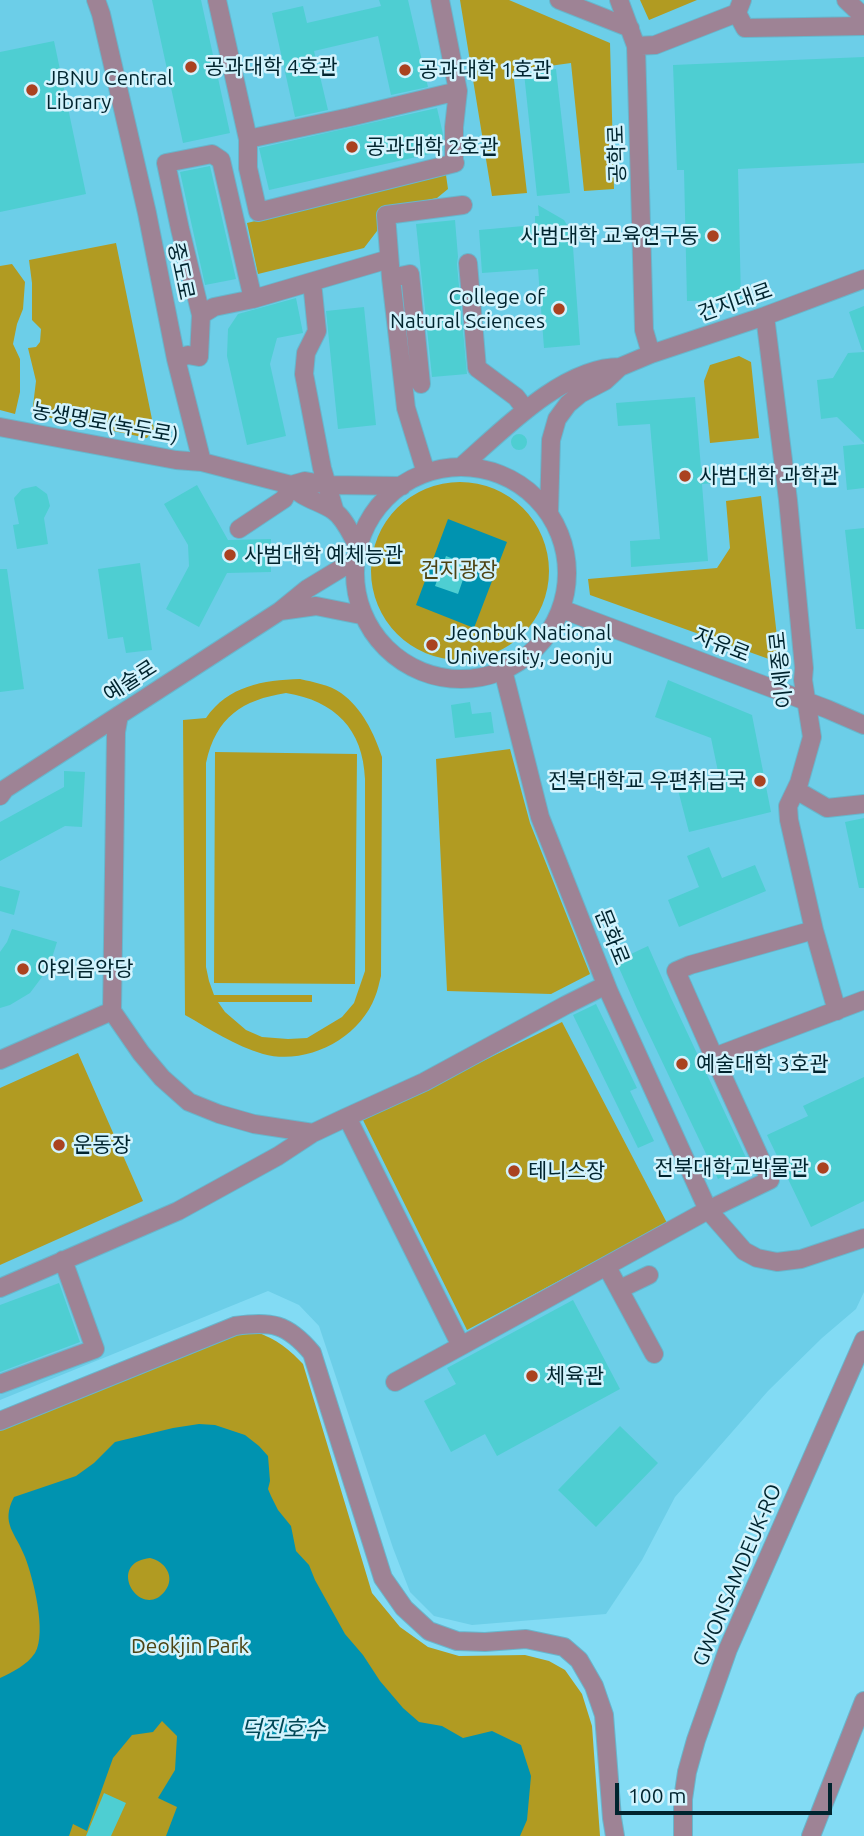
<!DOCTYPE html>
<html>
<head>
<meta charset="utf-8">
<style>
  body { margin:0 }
  #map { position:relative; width:864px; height:1836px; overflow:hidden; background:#82dbf4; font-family:Ubuntu,sans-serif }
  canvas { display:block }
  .scale { position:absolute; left:615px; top:1783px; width:217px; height:32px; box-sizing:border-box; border:4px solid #00242e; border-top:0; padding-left:9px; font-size:21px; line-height:24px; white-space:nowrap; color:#00242e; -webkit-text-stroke:5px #d2f3fd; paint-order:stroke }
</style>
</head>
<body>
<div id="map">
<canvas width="864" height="1836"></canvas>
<div class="scale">100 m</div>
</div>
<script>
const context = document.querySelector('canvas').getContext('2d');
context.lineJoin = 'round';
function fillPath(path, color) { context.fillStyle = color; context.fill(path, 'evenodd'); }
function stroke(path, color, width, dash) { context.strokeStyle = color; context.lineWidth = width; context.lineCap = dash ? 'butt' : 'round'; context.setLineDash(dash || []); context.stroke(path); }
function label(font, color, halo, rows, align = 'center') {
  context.font = font + ' Ubuntu,"Noto Sans KR",sans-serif'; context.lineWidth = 5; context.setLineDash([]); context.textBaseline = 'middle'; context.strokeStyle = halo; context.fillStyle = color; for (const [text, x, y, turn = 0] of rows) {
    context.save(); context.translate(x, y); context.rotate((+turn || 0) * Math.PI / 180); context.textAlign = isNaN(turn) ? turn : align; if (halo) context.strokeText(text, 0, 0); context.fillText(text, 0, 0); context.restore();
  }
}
fillPath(new Path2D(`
  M0 0H864V1292L856 1309 822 1338 768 1391 675 1497 642 1560 606 1614 472 1625 434 1616 410 1592 393 1548 319 1326 299 1305 268 1291 0 1400Z`), '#6ccee8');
fillPath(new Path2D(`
  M460 0H509L610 43 614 189 584 191 571 63 513 71 527 193 492 196Z
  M640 0H697L649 20Z
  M446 175 448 189 437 198 383 209 377 231 364 248 258 274 247 223Z
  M116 243 154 429 147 438 32 414 36 381 28 348 36 347 40 342 41 329 32 320V283L29 260Z
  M12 264 25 282 23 309 17 324 13 344 20 359V392L15 414 0 410V266Z
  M739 356 751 362 759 438 710 443 704 381 710 365Z
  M371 571a89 89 0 1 1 178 0a89 89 0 1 1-178 0Z
  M761 496 780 663 590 595 588 579 717 568 730 548 726 501Z
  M300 679C313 682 330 685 341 693 362 708 374 733 382 757L381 976C379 983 378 990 375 997 359 1039 306 1066 263 1054 235 1046 210 1029 185 1015L183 720 206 718C228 686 263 680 300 679ZM286 693C335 701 363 729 365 779V971L354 1003 342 1017 307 1038 288 1039 262 1037 246 1030 225 1012 218 1002H312V995H214L209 981 206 967V763C216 717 242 700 286 693Z
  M510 749 530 823 590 974 551 994 447 991 436 759Z
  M215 752 357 754 355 984 214 983Z
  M562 1022 667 1223 467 1330 363 1120Z
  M78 1053 143 1201 0 1265V1088Z
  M251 1330C274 1338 286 1346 303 1364L372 1593 400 1627 428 1647 459 1656 525 1655 549 1661 565 1670 582 1694 592 1726 600 1836H0V1425L229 1333Z`), '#b19b22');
fillPath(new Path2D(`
  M448 519 507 542 474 628 416 605Z
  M199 1424 215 1425 245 1435 259 1446 268 1456 270 1481 268 1489 271 1496 278 1510 291 1526 296 1551 309 1565 315 1580 345 1634 363 1655 380 1681 403 1708 419 1722 442 1726 463 1738 492 1731 521 1745 531 1776 527 1820 520 1836H166L177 1807 158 1798 175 1770 177 1736 162 1721 153 1732 132 1735 113 1758 87 1831 73 1824 69 1836H0V1678C13 1672 27 1665 35 1653 47 1632 33 1578 25 1557 16 1533 0 1524 14 1497L76 1476 94 1463 115 1442 173 1428ZM150 1558C165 1561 176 1577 165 1591 141 1622 104 1563 150 1558Z`), '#0093b0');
fillPath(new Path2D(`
  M152 0H201L230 133 183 143Z
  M379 0H408L428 87 391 95 378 36 314 51 328 110 295 117 272 13 303 6 307 23 381 6Z
  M54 41 86 194 0 212V52Z
  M864 57V163L738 169 741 300 687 301 684 170H677L673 65Z
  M556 69 570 193 537 196 524 73Z
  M437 108 443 134V151L269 190 259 148Z
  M210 166 236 279 205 285 180 172Z
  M538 205 564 220 572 233 580 345 544 348 538 269 482 273 479 230 535 225V216H539Z
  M455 220 458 257 457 264 467 374 432 377 416 224Z
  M296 298 303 333 277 338 270 364 286 436 247 445 227 356 228 329 238 314Z
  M864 306V350H862L849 312Z
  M364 307 376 425 338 429 326 311Z
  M864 352V443L837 417 821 419 817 380 833 378 848 353Z
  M695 397 701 468 715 467 717 483 702 484 708 561 631 567 630 541 660 539 650 424 618 426 616 403Z
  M511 442a8 8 0 1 1 16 0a8 8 0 1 1-16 0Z
  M864 444V488L847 490 843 446Z
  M197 485 228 540 271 539V572L227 573 199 627 166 609 189 566 188 545 164 504Z
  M36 486 47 494 50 506 44 518 48 544 17 549 13 525 19 524 14 498 22 489Z
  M864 528V629H856L845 530Z
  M446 556 468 565 458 594 435 586Z
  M140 563 152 650 126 653 123 637 108 639 98 569Z
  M0 569H7L24 689 0 692Z
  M668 680 752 715 771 812 689 832 678 790 720 781 711 738 655 717Z
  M470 702 472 714 491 712 494 733 455 738 451 705Z
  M64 771 85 772 82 827 65 826 0 861V822L64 787Z
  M864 818V888H859L845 822Z
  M709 847 722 878 755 865 766 891 679 927 668 900 699 887 687 856Z
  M0 886 20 891 14 915 0 911Z
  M12 929 57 942 51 961 42 977 30 993 10 1005 0 1008V952L7 942Z
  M648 946 670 996 749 1164 718 1179 638 1011 616 961Z
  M596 1004 637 1088 630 1091 654 1141 638 1148 573 1015Z
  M864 1077V1201L811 1227 767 1135 808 1116 803 1106Z
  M59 1283 80 1342 0 1372V1305Z
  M573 1300 620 1389 497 1456 485 1434 451 1452 424 1401 456 1384 447 1368Z
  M620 1426 658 1463 596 1527 558 1490Z
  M104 1793 126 1803 111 1836H86Z`), '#4eced2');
const minor = new Path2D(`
  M96 0 101 14 147 213 176 359 202 462
  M217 0 248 139 350 117 458 91
  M440 0 458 91 454 127V159
  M559 0 630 28
  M619 0 636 46 644 330 651 354
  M846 0 864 17
  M737 13 745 28 864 26
  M636 46 655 45 737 13 742 0
  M248 139V168L258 212 455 163
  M468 263 477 368 516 397 526 410
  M391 278 410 274 421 384
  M312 282 317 331 306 353 304 374 322 468 335 512
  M201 315 180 229 166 163 212 154 221 160 253 299
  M765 316 788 500 804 668 803 680 812 737 799 783 788 806 789 820 814 930 837 1011
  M176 359 188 355 199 357 201 315 214 307 253 299 389 259
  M0 427 176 460 202 462 291 485 305 481 328 485 402 486
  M462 466C503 430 563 367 620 367
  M355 573a106 106 0 1 1 212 0a106 106 0 1 1-212 0Z
  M426 473 406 408 391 278 386 215 463 205
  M291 485C302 499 320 501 334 511 344 518 350 532 356 543
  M549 513 551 440 557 419 568 404 580 394 605 381 620 367 651 354 765 316 864 279
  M239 529 284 499 291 485
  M564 610 827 709 864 725
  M280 611 316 606 361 615
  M503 670 540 817 609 992 708 1210 744 1251 757 1258 777 1262 801 1259 864 1238
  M119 715 116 732 112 1011 141 1053 162 1078 189 1102 219 1114 254 1124 313 1133 347 1117 461 1346 708 1210 770 1180 714 1057 864 1000
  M796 790 827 808 864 804
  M0 796 5 789 280 611 307 589 353 561
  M714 1057 676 971 690 965 814 930
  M0 1060 112 1011
  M347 1117 424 1082 566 1005 606 985
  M607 1267 654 1354
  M0 1288 178 1211 278 1156 313 1133
  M620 1289 649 1275
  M395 1382 461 1346
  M0 1384 95 1349 63 1260
  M0 1421 235 1326C271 1321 287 1323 312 1353L383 1578 404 1608 429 1631 457 1641 485 1642 526 1639 564 1647 579 1660 594 1686 604 1715 612 1818 615 1836
  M683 1836V1799L687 1772 696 1740 728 1649 864 1340
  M811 1836 864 1701`);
stroke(minor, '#68b6cc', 20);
stroke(minor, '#9e8395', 18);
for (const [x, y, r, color] of [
  [191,67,7,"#aa4220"],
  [405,70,7,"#aa4220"],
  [32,90,7,"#aa4220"],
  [352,147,7,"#aa4220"],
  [713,236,7,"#aa4220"],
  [559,309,7,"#aa4220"],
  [685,476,7,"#aa4220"],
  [230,555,7,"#aa4220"],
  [432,645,7,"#aa4220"],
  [760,781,7,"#aa4220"],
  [23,969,7,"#aa4220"],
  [682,1064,7,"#aa4220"],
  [59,1145,7,"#aa4220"],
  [823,1168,7,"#aa4220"],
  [514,1171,7,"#aa4220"],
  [532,1376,7,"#aa4220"]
]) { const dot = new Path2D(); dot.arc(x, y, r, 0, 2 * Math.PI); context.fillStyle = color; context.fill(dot); stroke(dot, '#d2f3fd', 2.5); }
label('21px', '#00242e', '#d2f3fd', [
  ["공과대학 4호관",205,67],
  ["공과대학 1호관",419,70],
  ["JBNU Central",46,78],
  ["Library",46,102],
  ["공과대학 2호관",366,147],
  ["사범대학 교육연구동",699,236,"right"],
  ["College of",545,297,"right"],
  ["Natural Sciences",545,321,"right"],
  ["사범대학 과학관",699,476],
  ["사범대학 예체능관",244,555],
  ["Jeonbuk National",446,633],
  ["University, Jeonju",446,657],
  ["전북대학교 우편취급국",746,781,"right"],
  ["야외음악당",37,969],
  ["예술대학 3호관",696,1064],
  ["운동장",73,1145],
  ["전북대학교박물관",809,1168,"right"],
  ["테니스장",528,1171],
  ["체육관",546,1376]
], 'left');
label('21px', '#00242e', '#d2f3fd', [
  ["공학로",617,154,-92],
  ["중도로",181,271,78],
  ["건지대로",735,302,-19],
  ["농생명로(녹두로)",105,423,10],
  ["자유로",722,645,21],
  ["이세종로",781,670,-96],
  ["예술로",130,681,-33],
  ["문화로",612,937,68],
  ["GWONSAMDEUK-RO",737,1575,-67]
]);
label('21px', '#4d4313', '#d2f3fd', [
  ["건지광장",459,570],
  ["Deokjin Park",190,1646]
]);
label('italic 23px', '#004756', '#d2f3fd', [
  ["덕진호수",283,1729]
]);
</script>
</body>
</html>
